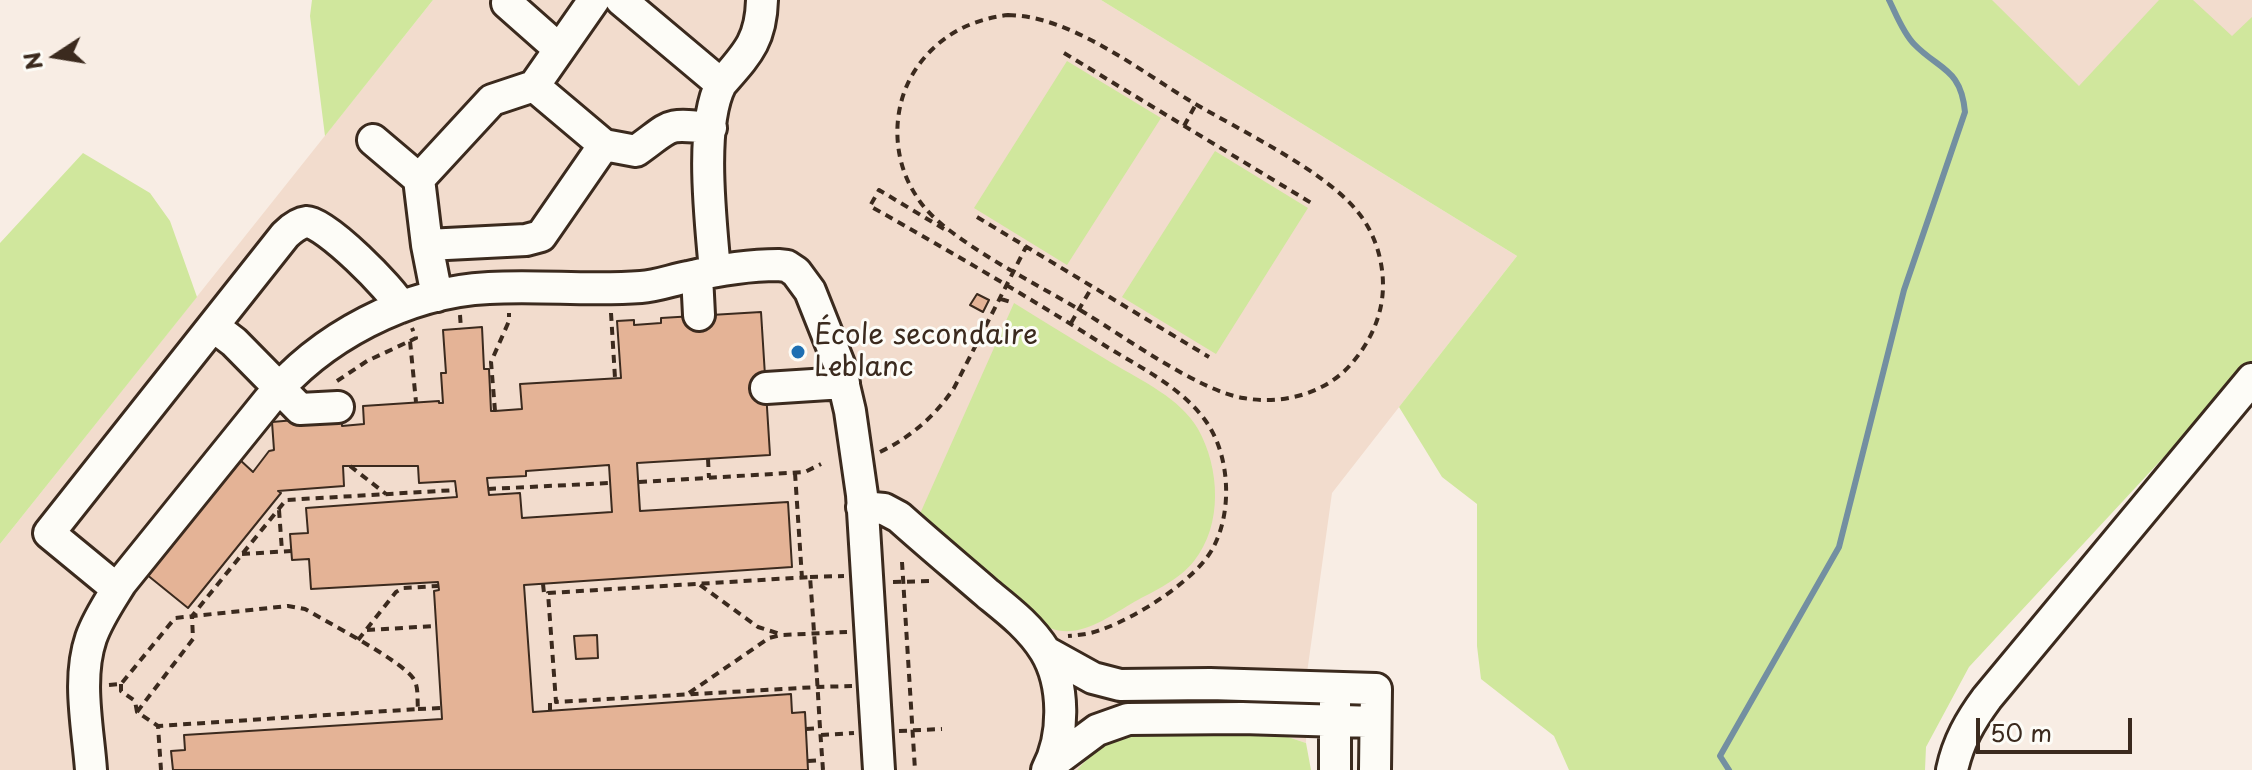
<!DOCTYPE html>
<html>
<head>
<meta charset="utf-8">
<style>
  body { margin:0 }
  #map { position:relative; width:2252px; height:770px; overflow:hidden; background:#f8ede4; font-family:"Playpen Sans",sans-serif }
  canvas { display:block }
  .north { position:absolute; left:16px; top:16px; width:80px; height:80px; -webkit-text-stroke:6px #fdfcf7; paint-order:stroke; rotate:258deg; font-size:22px; font-weight:700; line-height:32px; text-align:center; color:#3b2a1e }
  .north::after { content:''; display:block; margin:auto; width:28px; height:36px; background:#3b2a1e; clip-path:polygon(50% 0,100% 100%,50% 72%,0 100%) }
  .scale { position:absolute; left:1976px; top:718px; width:156px; height:36px; box-sizing:border-box; border:4px solid #3b2a1e; border-top:0; padding-left:10px; font-size:24px; line-height:28px; white-space:nowrap; color:#3b2a1e; -webkit-text-stroke:6px #fdfcf7; paint-order:stroke }
</style>
</head>
<body>
<div id="map">
<canvas width="2252" height="770"></canvas>
<div class="north">N</div>
<div class="scale">50 m</div>
</div>
<script>
const context = document.querySelector('canvas').getContext('2d');
context.lineJoin = 'round';
function fillPath(path, color) { context.fillStyle = color; context.fill(path, 'evenodd'); }
function stroke(path, color, width, dash) { context.strokeStyle = color; context.lineWidth = width; context.lineCap = dash ? 'butt' : 'round'; context.setLineDash(dash || []); context.stroke(path); }
function label(font, color, halo, rows, align = 'center') {
  context.font = font + ' "Playpen Sans",sans-serif'; context.lineWidth = 6; context.setLineDash([]); context.textBaseline = 'middle'; context.strokeStyle = halo; context.fillStyle = color; for (const [text, x, y, turn = 0] of rows) {
    context.save(); context.translate(x, y); context.rotate((+turn || 0) * Math.PI / 180); context.textAlign = isNaN(turn) ? turn : align; if (halo) context.strokeText(text, 0, 0); context.fillText(text, 0, 0); context.restore();
  }
}
fillPath(new Path2D(`
  M433 0H1101L1517 256 1332 493 1307 673 1306 743 1288 737 1140 734 1108 742 1097 749 1077 770H0V544Z
  M1958 0H2252V93L2080 115Z`), '#f2dccd');
fillPath(new Path2D(`
  M312 0H433L325 136 310 16Z
  M1101 0H1992L2079 86 2159 0H2193L2232 36 2252 17V362L1969 667 1926 747 1925 770H1569L1554 736 1481 679 1477 646V504L1442 477 1399 407 1517 256Z
  M1067 61 1161 118 1067 265 974 208Z
  M1215 151 1308 208 1216 354 1122 297Z
  M83 153 150 193 170 221 197 297 0 544V243Z
  M1014 303C1046 323 1079 343 1112 363 1142 381 1180 398 1198 429 1220 468 1223 525 1194 561 1179 580 1154 591 1134 602 1110 616 1079 640 1050 628 1043 625 1036 618 1030 614L919 516Z
  M1164 733 1288 737 1306 743 1311 770H1077C1105 739 1124 735 1164 733Z`), '#d0e79d');
stroke(new Path2D(`
  M1729 770 1720 756 1839 547 1904 290 1965 112C1961 68 1939 70 1914 44 1903 33 1896 14 1889 0`), '#738fa1', 6);
const building = new Path2D(`
  M977 294 989 300 983 312 970 305Z
  M761 312 770 455 637 463 640 511 788 502 792 567 524 585 533 712 791 694 792 713 805 712 808 770H173L171 751 185 750 184 735 442 719 434 591 439 590 438 582 311 589 309 559 292 560 290 534 308 533 306 508 457 497 455 481 419 483 418 466H343L344 486 278 491 281 493 188 608 146 574 239 459 253 472 269 451 274 450 272 422 341 416 342 426 364 424 363 406 439 401V403H443L441 373H446L443 330 482 327 484 369H489L491 411H495L522 409 520 384 621 378 617 321 634 320V325L661 323V318ZM609 465 612 512 522 518 520 493 489 495 487 478 526 476V471Z
  M597 635 598 658 576 659 574 636Z`);
fillPath(building, '#e4b396');
stroke(building, '#3b2a1e', 2);
const minor = new Path2D(`
  M621 0 721 84C747 54 761 41 762 0
  M507 3 559 49
  M373 140 419 179
  M604 145 636 151C673 125 663 123 711 128
  M427 245 526 240 541 236 597 155 604 145 534 86
  M715 271C711 223 699 126 721 84
  M697 275 699 315
  M437 296 427 245 419 179 492 100 534 86 594 0
  M213 326 234 342 300 409 338 407
  M766 388 844 383
  M862 507 884 509 899 517C928 543 958 568 988 594 1009 611 1030 627 1045 651 1065 684 1065 736 1047 770
  M117 589 49 533 285 235C291 229 298 223 307 222 325 222 393 290 401 307
  M1046 652 1093 678 1120 685 1210 684 1376 689 1375 770
  M1335 701V770
  M1050 765 1097 730 1128 719 1242 718 1375 722
  M91 770C88 728 77 679 91 638 98 618 110 601 121 583L268 401C320 337 406 292 489 288 539 285 590 291 641 287 657 286 672 280 688 277 718 270 747 265 778 265L787 266 796 272 810 291 839 364 850 411 862 495 879 770
  M1952 770C1958 742 1970 721 1987 698L2252 379`);
stroke(minor, '#3b2a1e', 36);
stroke(new Path2D(`
  M1008 15C1071 16 1137 69 1192 102 1239 130 1324 170 1357 211 1374 231 1383 259 1383 285 1383 314 1371 341 1352 363 1326 394 1282 405 1243 398 1198 390 1126 338 1085 313 1040 286 991 262 949 230 937 221 925 210 917 197 893 162 891 114 911 77 932 40 966 20 1008 15Z
  M1064 53 1313 204
  M1184 126 1196 104
  M977 217 1209 357
  M944 229 879 190 870 206C949 251 1027 296 1104 345 1139 367 1180 386 1205 420 1230 454 1233 511 1213 548 1196 580 1137 617 1103 629 1091 634 1080 635 1068 636
  M1001 299 1014 303
  M611 313 615 378
  M460 315 461 329
  M1071 323 1092 287
  M410 341 416 338 412 328
  M337 381 367 361 410 341 416 402
  M495 411 491 362 509 321V313
  M880 452C911 437 935 416 954 388L1026 247
  M708 459 709 478
  M350 466 386 494
  M795 473 802 578
  M639 482 805 472 821 464
  M488 489 610 483
  M279 510 282 551
  M242 554 291 551
  M902 562 915 770
  M810 577 844 576
  M893 582 932 581
  M543 584 544 593H548
  M700 585 758 627 780 634
  M367 630 436 626
  M358 640 396 592 403 588 438 586
  M121 684V691L135 701 137 712 158 726
  M109 685 121 684 175 618 288 606 305 609C327 622 400 660 413 678 419 686 417 699 418 709L158 726 161 770
  M689 693 769 638 781 635 847 632
  M418 709 441 708
  M550 711V702H556
  M137 712 193 639 192 616 286 500 456 490
  M806 729 819 728
  M899 731 942 729
  M821 735 854 733
  M808 761 822 760
  M823 770 820 728C817 678 814 628 810 577L548 593 556 702 817 687 852 686`), '#3b2a1e', 4, [8, 6]);
stroke(minor, '#fdfcf7', 30);
for (const [x, y, r, color] of [
  [798,352,8,"#1f6fb2"]
]) { const dot = new Path2D(); dot.arc(x, y, r, 0, 2 * Math.PI); context.fillStyle = color; context.fill(dot); stroke(dot, '#fdfcf7', 3); }
label('28px', '#3b2a1e', '#fdfcf7', [
  ["École secondaire",814,336],
  ["Leblanc",814,368]
], 'left');
</script>
</body>
</html>
